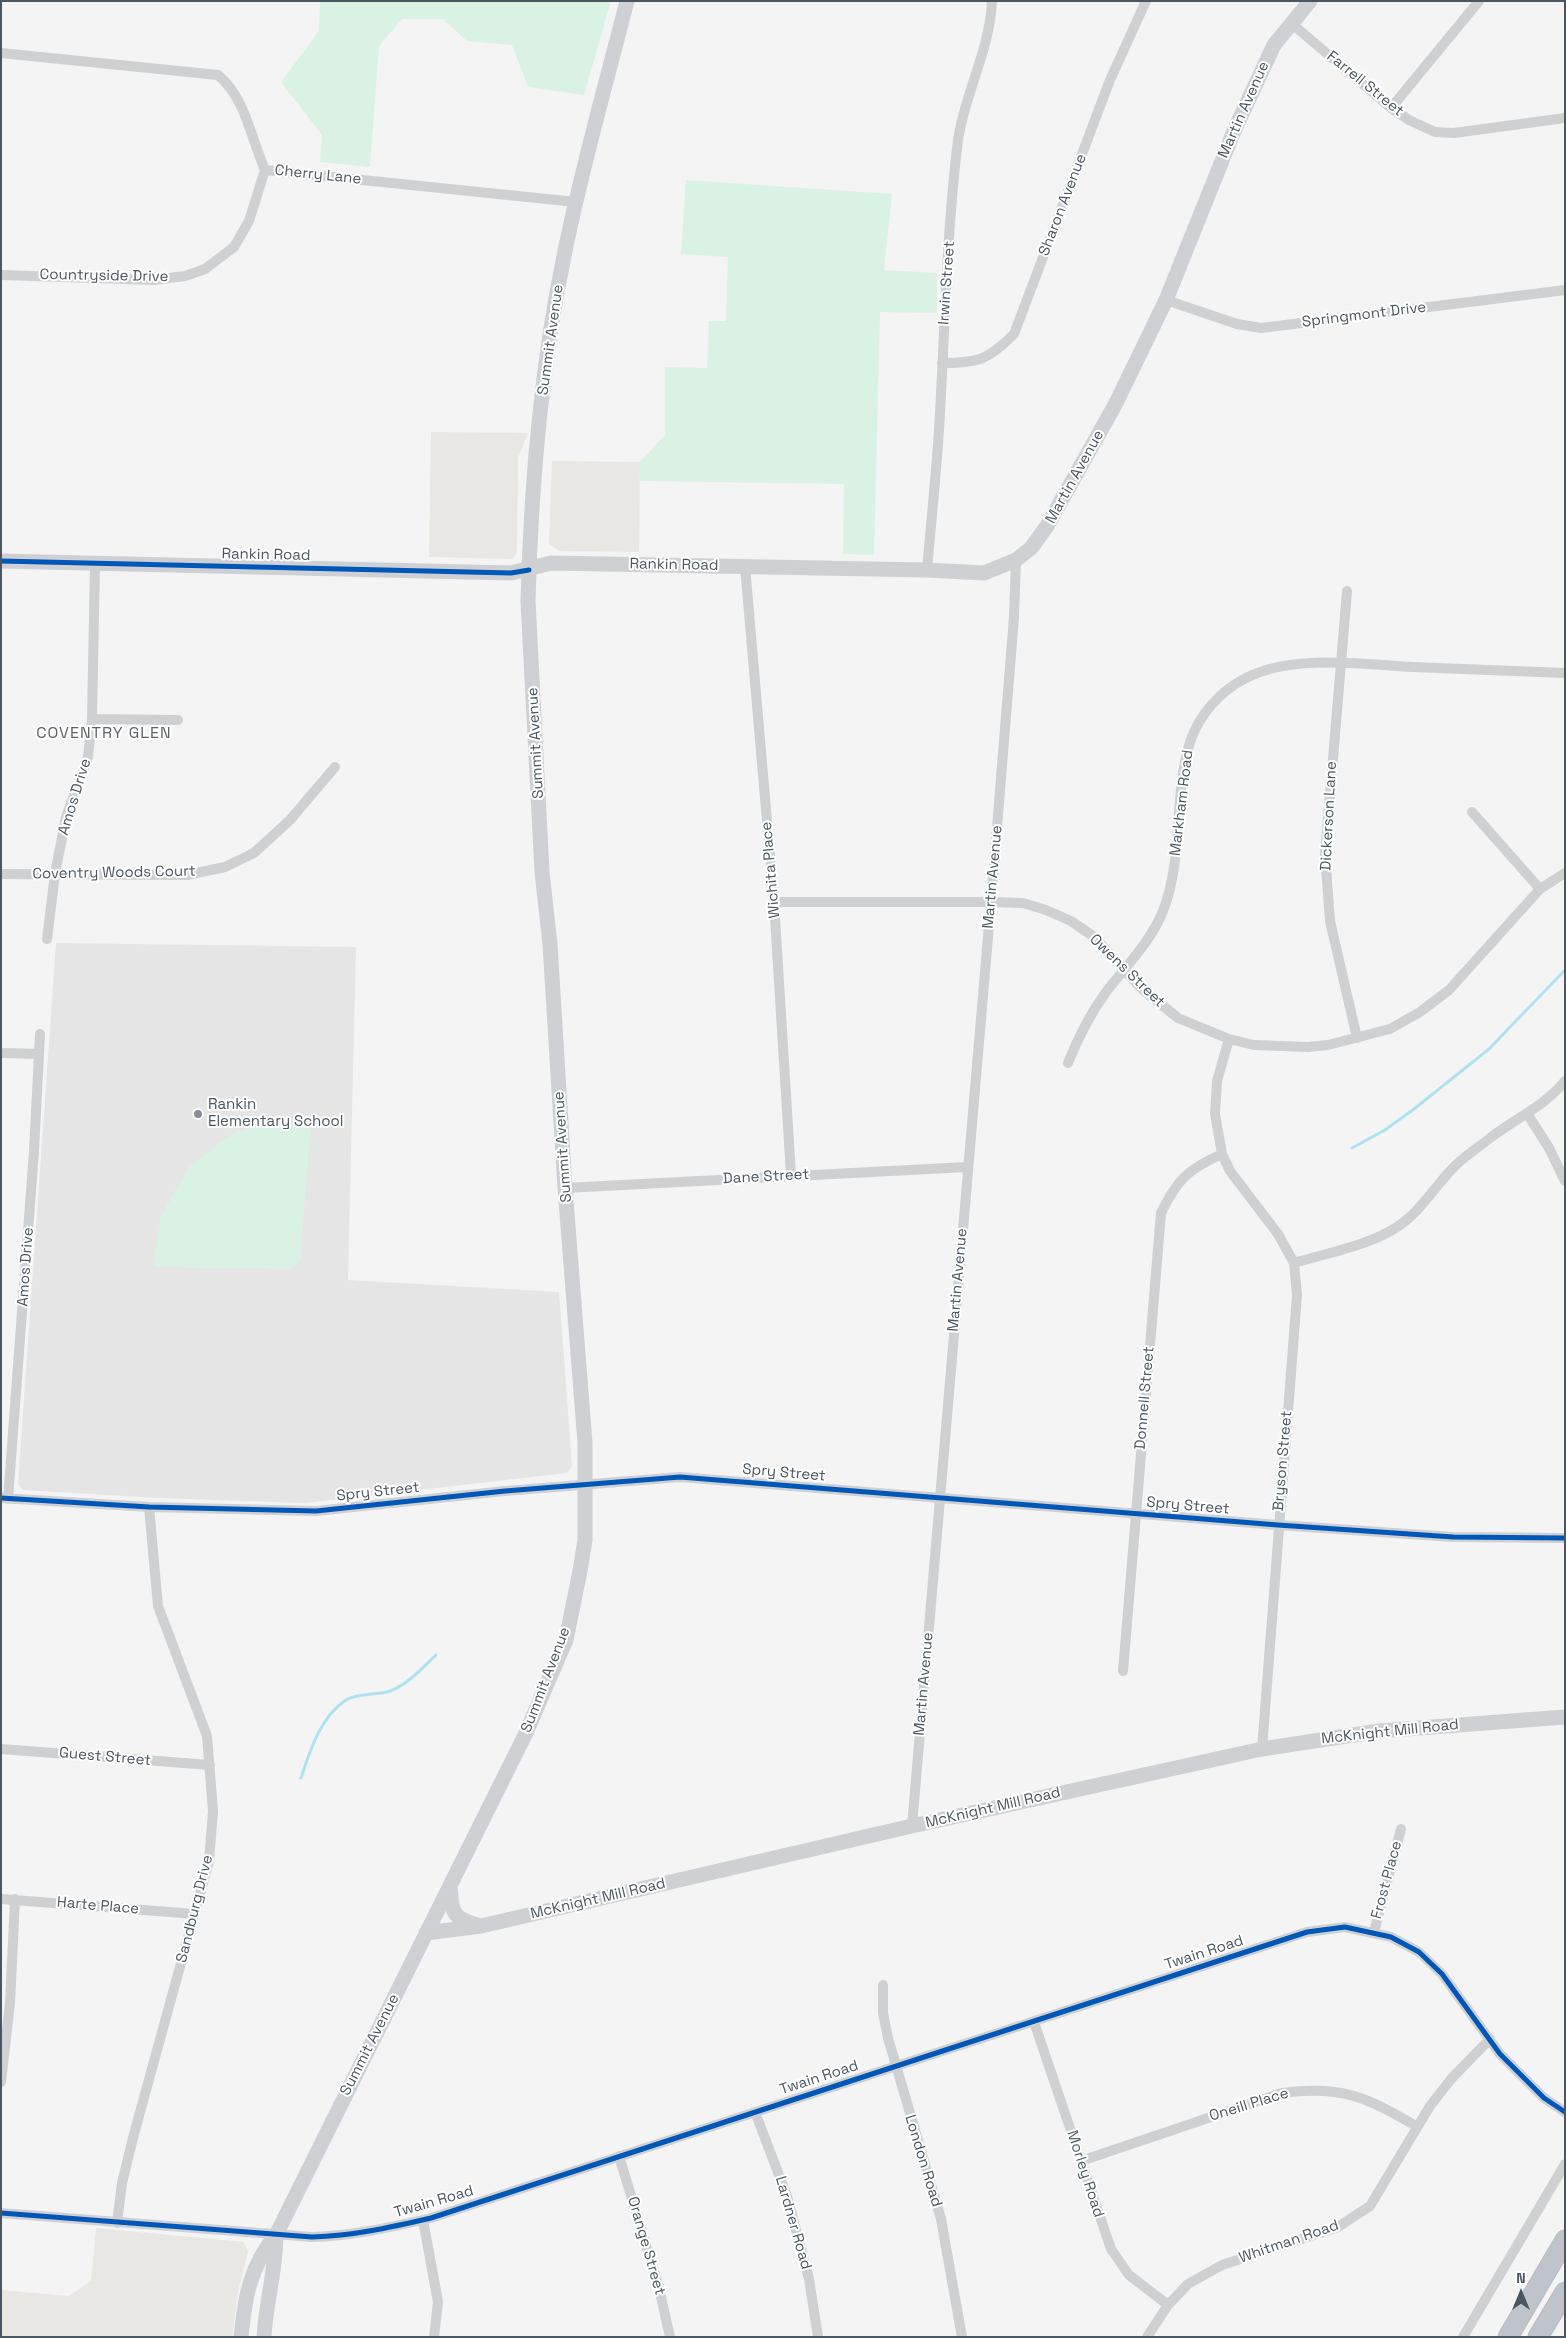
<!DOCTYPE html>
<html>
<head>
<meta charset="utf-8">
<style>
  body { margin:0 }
  #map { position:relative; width:1566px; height:2338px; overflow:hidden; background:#f4f4f4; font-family:"Space Grotesk",sans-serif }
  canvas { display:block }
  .frame { position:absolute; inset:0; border:2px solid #4a5661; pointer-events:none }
  .north { position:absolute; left:1496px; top:2268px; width:50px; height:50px; -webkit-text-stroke:4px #fff; paint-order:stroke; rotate:0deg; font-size:14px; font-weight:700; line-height:20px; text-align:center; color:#4a5661 }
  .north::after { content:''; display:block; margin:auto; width:18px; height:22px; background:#4a5661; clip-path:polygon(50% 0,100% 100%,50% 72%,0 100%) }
</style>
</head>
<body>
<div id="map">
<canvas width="1566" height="2338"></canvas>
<div class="frame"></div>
<div class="north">N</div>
</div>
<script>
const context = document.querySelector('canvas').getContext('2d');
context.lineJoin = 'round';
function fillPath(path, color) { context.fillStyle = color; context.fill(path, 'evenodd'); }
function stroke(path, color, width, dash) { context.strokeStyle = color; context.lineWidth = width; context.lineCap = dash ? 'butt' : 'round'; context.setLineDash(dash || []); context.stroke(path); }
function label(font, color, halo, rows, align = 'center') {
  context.font = font + ' "Space Grotesk",sans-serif'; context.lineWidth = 4; context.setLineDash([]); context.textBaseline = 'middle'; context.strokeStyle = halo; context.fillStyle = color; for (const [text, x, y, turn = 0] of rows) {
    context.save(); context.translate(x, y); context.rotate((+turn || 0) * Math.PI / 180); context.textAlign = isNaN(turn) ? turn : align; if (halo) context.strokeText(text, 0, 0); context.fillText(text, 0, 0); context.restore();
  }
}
fillPath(new Path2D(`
  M431 432 528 433 518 458 517 552 512 559 429 557Z
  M552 461 640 462 639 552 560 551 549 544Z
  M96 2228 244 2242 248 2251 238 2292 232 2337H1V2290L69 2296 91 2281Z`), '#e8e7e3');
fillPath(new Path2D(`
  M56 943 356 947 348 1280 559 1292 572 1466 567 1473 305 1503 158 1498 23 1490 18 1484Z`), '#e6e5e6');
fillPath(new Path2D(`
  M320 1H611L584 95 528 87 512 45 467 41 443 19H402L379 46 370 167 320 162 322 135 281 82 319 31Z
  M686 180 892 194 884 270 937 273V313L880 312 874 555 843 554 844 484 640 481V462L665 435V367L707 368 709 321H726L728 257 681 254Z
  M273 1121 311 1124 300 1261 291 1269 153 1267 161 1216 189 1167 233 1133Z`), '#d9f2e3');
stroke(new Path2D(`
  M1352 1148 1385 1130 1414 1109 1489 1049 1565 970
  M301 1778C310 1751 320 1717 346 1700 358 1693 374 1695 387 1692 407 1686 422 1668 436 1655`), '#aee2f0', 3);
const highway = new Path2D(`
  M1508 2337 1565 2240
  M1538 2337 1565 2292`);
stroke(highway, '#b9bec3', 21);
stroke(new Path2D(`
  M1291 23 1391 108 1409 120 1435 132 1454 133 1565 118
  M1 53 218 75C245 97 251 138 265 170L576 202
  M1391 108 1479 1
  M1 275 154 280 185 276 205 269 234 247 249 221 265 170
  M1166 300 1237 324 1261 328 1565 290
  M942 363C978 363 988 360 1014 334L1110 80 1146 1
  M745 566 774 902 791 1175
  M927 570C931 523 936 477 939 430 945 334 946 236 958 140 965 92 990 50 992 1
  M1347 591 1325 854 1330 921 1357 1038
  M92 719 178 720
  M1472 812 1540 889
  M1 874 187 875 225 867 254 853 290 820 335 767
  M774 902H991L1023 903 1046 910 1071 921 1093 936 1141 988 1178 1018 1229 1039 1254 1045 1308 1047 1328 1045 1390 1029 1420 1012 1449 990 1540 889 1565 873
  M47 939 55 874 66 817 88 757 92 719 95 564
  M1229 1039 1217 1081 1215 1114 1222 1154 1230 1171 1278 1234 1294 1263 1297 1295 1262 1749
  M1 1053 39 1054
  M1068 1063C1078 1038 1090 1014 1106 992 1126 966 1150 943 1163 911 1184 857 1173 797 1190 742 1199 715 1220 691 1246 678 1291 654 1363 664 1412 667 1463 669 1514 671 1565 673
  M1528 1115 1549 1148 1565 1181
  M565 1188 967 1167
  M1294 1263C1327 1253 1368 1246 1397 1227 1420 1212 1434 1188 1452 1169 1463 1157 1478 1148 1490 1138 1516 1118 1544 1107 1565 1081
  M1 1498 149 1507 316 1511 505 1491 680 1477 1278 1525 1453 1537 1565 1538
  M8 1499 34 1151 40 1034
  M1123 1671 1161 1213C1177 1180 1188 1169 1222 1154
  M1 1749 210 1765
  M912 1826 991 902 1014 617 1016 560
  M1 1899 195 1914
  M1374 1932 1401 1829
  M883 1985V2013L888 2038 941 2219 962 2337
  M1034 2022 1111 2249 1129 2275 1168 2305
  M1 2082 10 2003 15 1899
  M755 2112 787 2196 809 2279 818 2337
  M619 2156 659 2288 670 2337
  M1081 2161 1282 2093C1342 2085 1366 2097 1416 2126
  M1 2213 312 2237C353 2236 392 2227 431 2218L1307 1932 1345 1927 1391 1937 1419 1952 1442 1974 1500 2054 1544 2098 1565 2112
  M423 2220 438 2302 434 2337
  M117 2223 122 2183 134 2134 209 1861 213 1811 207 1736 158 1606 149 1507
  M1147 2337 1168 2305 1188 2284 1222 2265 1338 2227 1370 2206 1430 2106 1452 2078 1490 2039
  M1463 2337 1565 2164`), '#ced0d2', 10);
stroke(new Path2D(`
  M1 561 511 573 551 563 927 570 984 573 1016 560 1031 548 1047 526 1115 405 1166 300 1234 131 1274 45 1310 1
  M450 1886C452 1912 451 1917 477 1925
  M426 1933 481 1926 912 1826 1262 1749 1379 1731 1565 1717
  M241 2337C245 2297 250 2266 276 2235L525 1735 566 1640 580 1571 585 1540V1443L565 1188 550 944 542 872 528 601C531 484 541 365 565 251 582 167 606 84 627 1
  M264 2337C266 2302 276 2269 276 2235`), '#ced0d4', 15);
stroke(highway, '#bec4c9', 19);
stroke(new Path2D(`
  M1 561 511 573 529 570
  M1 1498 149 1507 316 1511 505 1491 680 1477 1278 1525 1453 1537 1565 1538
  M1 2213 312 2237C353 2236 392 2227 431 2218L1307 1932 1345 1927 1391 1937 1419 1952 1442 1974 1500 2054 1544 2098 1565 2112`), '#0057b8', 5);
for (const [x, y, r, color] of [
  [198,1114,5,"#868d94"]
]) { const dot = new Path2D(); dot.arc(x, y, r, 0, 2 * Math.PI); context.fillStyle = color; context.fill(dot); stroke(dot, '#fff', 2); }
label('15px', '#4a5661', '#fff', [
  ["Farrell Street",1365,84,39],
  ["Martin Avenue",1244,110,-66],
  ["Cherry Lane",318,175,6],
  ["Sharon Avenue",1063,205,-69],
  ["Countryside Drive",104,276,1],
  ["Irwin Street",947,283,-86],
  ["Springmont Drive",1364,315,-7],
  ["Summit Avenue",551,340,-82],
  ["Martin Avenue",1075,477,-61],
  ["Rankin Road",266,555,1],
  ["Rankin Road",674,565,1],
  ["Summit Avenue",536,743,-93],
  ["Amos Drive",75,797,-73],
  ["Markham Road",1182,803,-83],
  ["Dickerson Lane",1329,816,-87],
  ["Wichita Place",771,870,-95],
  ["Coventry Woods Court",114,873,-1],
  ["Martin Avenue",993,877,-85],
  ["Owens Street",1127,971,44],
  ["Summit Avenue",563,1147,-94],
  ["Dane Street",766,1177,-3],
  ["Amos Drive",26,1267,-86],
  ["Martin Avenue",958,1280,-85],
  ["Donnell Street",1145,1398,-85],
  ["Bryson Street",1283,1461,-85],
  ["Spry Street",784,1473,5],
  ["Spry Street",378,1492,-6],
  ["Spry Street",1188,1506,5],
  ["Summit Avenue",546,1680,-69],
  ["Martin Avenue",924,1684,-85],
  ["McKnight Mill Road",1390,1732,-6],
  ["Guest Street",105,1757,5],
  ["McKnight Mill Road",993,1808,-13],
  ["Frost Place",1387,1880,-75],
  ["McKnight Mill Road",598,1899,-13],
  ["Harte Place",98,1906,5],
  ["Sandburg Drive",195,1909,-76],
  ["Twain Road",1204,1953,-18],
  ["Summit Avenue",370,2045,-63],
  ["Twain Road",819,2078,-18],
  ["Oneill Place",1249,2105,-17],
  ["London Road",923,2161,73],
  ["Morley Road",1085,2174,72],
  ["Twain Road",434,2202,-16],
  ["Lardner Road",793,2223,74],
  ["Whitman Road",1289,2242,-19],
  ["Orange Street",646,2246,74]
]);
label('15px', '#4a5661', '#fff', [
  ["Rankin",208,1105],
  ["Elementary School",208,1122]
], 'left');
context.letterSpacing = '1px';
label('16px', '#5f6368', '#fff', [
  ["COVENTRY GLEN",104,734]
]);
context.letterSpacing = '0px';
</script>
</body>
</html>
